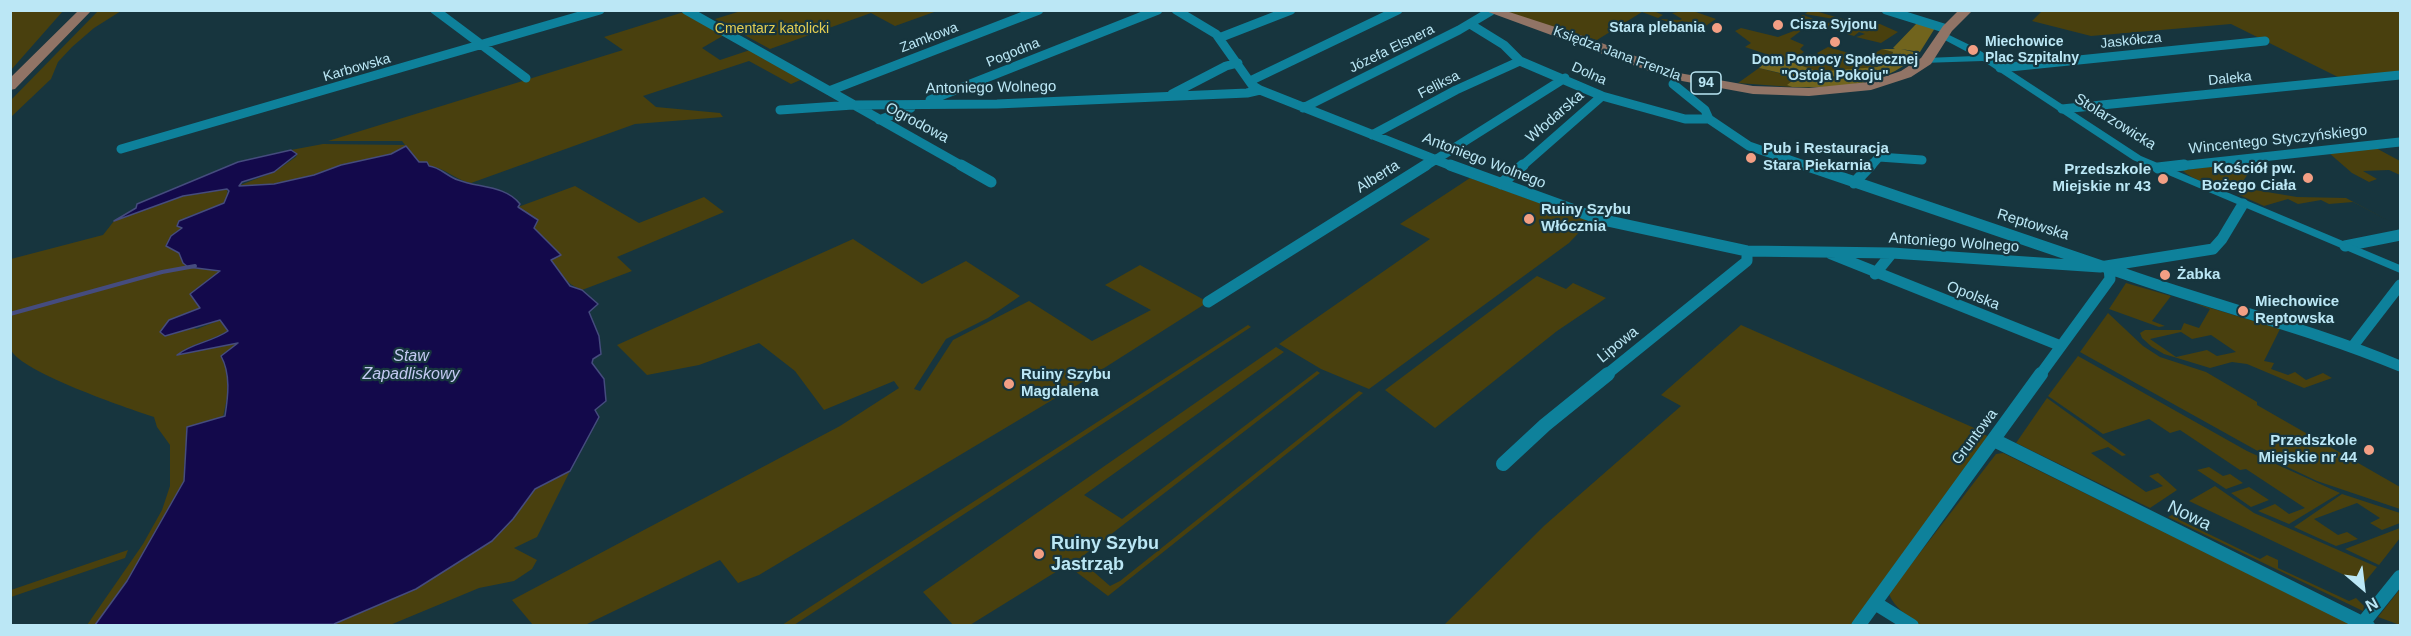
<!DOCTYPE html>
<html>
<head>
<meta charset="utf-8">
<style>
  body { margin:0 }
  #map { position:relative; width:2411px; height:636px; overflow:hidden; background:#17353e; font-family:Arial,sans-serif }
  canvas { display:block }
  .frame { position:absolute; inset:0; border:12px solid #bbe7f5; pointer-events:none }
  .north { position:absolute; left:2333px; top:558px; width:60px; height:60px; -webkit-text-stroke:4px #17353e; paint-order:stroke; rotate:152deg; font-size:16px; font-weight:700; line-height:24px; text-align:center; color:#bbe7f5 }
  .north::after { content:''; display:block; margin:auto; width:21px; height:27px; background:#bbe7f5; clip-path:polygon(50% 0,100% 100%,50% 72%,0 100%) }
</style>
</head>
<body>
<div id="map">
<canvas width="2411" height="636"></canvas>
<div class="frame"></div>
<div class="north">N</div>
</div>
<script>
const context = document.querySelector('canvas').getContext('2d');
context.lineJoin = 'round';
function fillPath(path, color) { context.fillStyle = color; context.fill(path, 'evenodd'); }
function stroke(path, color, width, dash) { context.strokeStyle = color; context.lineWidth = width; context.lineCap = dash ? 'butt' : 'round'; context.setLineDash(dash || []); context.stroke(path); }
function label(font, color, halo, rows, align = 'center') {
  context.font = font + ' Arial,sans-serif'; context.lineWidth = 4.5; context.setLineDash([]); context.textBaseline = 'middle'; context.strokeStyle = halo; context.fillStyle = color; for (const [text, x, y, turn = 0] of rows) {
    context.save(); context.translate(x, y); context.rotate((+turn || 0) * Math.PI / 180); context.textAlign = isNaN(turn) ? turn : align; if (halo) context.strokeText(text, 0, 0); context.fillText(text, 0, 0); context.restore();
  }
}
fillPath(new Path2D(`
  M99 10 121 11 94 28 72 47 58 62 51 79 11 117V100Z
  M1651 10 1663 15 1658 18 1642 12 1597 40 1498 11Z
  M1690 10 1716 19 1704 27 1682 21 1674 24 1660 19 1680 20 1682 19 1672 13Z
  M1810 10 1815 11 1860 24 1844 33 1797 18 1803 15 1827 24 1834 19 1805 14Z
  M2043 10 2399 11 2400 72 2342 79 2231 24 2091 36 2032 21Z
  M10 11H63L11 70H10Z
  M687 11 726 34 702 48 720 60 753 49 805 78 791 84 749 61 643 96 656 107 720 113 723 117 635 124 471 183C455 180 444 167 429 166L427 162H419L406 146 392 154 341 165 314 175 274 184 238 186 274 172 296 157 297 154 291 150 323 144 405 145 402 141H328L623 50 604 37Z
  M741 11V10L937 11 895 26 871 13 770 49 715 19Z
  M1862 24H1880L1898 32 1881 43 1856 37 1865 34 1859 32 1854 36 1847 34Z
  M1807 26H1812L1806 27 1790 39 1804 45 1800 49 1804 52 1801 54C1807 59 1814 60 1820 56L1817 53 1828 47 1866 58 1882 49 1893 52 1889 62C1877 67 1860 71 1846 71 1838 72 1835 70 1827 73L1837 78 1809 81 1814 70 1745 47 1751 43 1735 31 1741 28 1778 37Z
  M1759 68 1798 78 1788 85 1792 87 1738 83Z
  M2374 147 2400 161V175L2389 170 2363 171 2377 179 2369 182 2352 173 2329 153Z
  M2239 163 2250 171 2241 184C2221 187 2197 184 2182 170Z
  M1470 178 1590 221 1569 243 1369 389 1321 369 1279 344 1430 239 1400 224Z
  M575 186 639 223 704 197 724 212 617 257 632 271 582 290C566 284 560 274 551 260L560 254 534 228 537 220 518 207Z
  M227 189 228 200 218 206 187 217 183 228 166 245 179 253 183 263 188 267 220 271 190 294 200 308 169 320 197 329 220 320 229 331C213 340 192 343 179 355L239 342 225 364 229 388 223 417 187 427 184 481 127 581 95 625H87L143 544 162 510 170 486V445L157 427 154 417C127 408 21 372 11 350V259L103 235 114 221 154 205 183 196Z
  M2255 190 2297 197 2346 198 2393 223 2353 202 2329 204 2321 200 2298 204 2288 199 2264 206 2237 194Z
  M853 239 922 284 966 261 1020 296 988 318 946 339 914 389 920 391 953 340 1029 301 1092 341 1151 310 1105 285 1140 265 1208 302 1079 384 759 575 738 583 720 560 585 625H533L512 600 840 426 899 388 894 381 824 410 795 371 759 343 699 365 647 375 617 345Z
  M1537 276 1566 289 1573 283 1606 298 1557 331 1435 428 1385 390Z
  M2126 283 2171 296 2152 321 2165 326 2159 327 2109 309Z
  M2194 303 2280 329 2264 361 2274 363 2271 369 2288 375 2295 372 2306 380 2323 373 2332 378 2304 388 2247 364 2232 362 2210 368 2164 354 2152 347 2142 338 2140 333 2145 330H2181L2184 323 2199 328 2210 309ZM2181 332 2192 339 2211 335 2236 352 2217 356 2207 350 2176 357 2150 339Z
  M2108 313 2143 346 2160 357 2206 372 2257 402V405L2400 487V509L2317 481 2281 464 2080 352Z
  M1248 325 1251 327 794 625H782Z
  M1741 325 1972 427 1994 440 1858 625 1443 626 1545 525 1681 406 1661 395Z
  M1276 347 1284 352 1084 495 1122 519 1317 371 1320 373 1079 559 1110 586 1120 581 1359 391 1363 393 1108 596 1067 565 970 625 954 626 923 592Z
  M2078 356 2247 451 2340 493 2289 524 2258 511 2275 504 2289 514 2305 508 2246 469 2240 470 2180 430 2170 433 2149 419 2103 434 2048 396Z
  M2047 398 2126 455 2122 456 2108 447 2091 453 2146 492 2163 486 2149 476 2158 473 2177 490 2150 508 2016 443Z
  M2003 453 2353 625H1920C1909 617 1892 606 1889 593L1996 454Z
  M2209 467 2223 476 2230 474 2243 483 2226 489 2197 470Z
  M570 471 537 537 514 548 537 560 532 569 514 581 479 588 390 625 330 626 416 589 492 541 513 519 535 489Z
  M2215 486 2254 513 2377 567 2364 583 2359 582 2189 501Z
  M2249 487 2269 500 2251 507 2231 493Z
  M2342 494 2400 513V523L2382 530 2370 523 2380 518 2357 503 2314 519 2338 535 2347 532 2358 539 2336 546 2294 527Z
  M2176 513 2180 514 2178 519 2260 559 2267 555 2278 560V568L2349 601 2356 598 2364 606 2363 611 2168 517Z
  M2400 528V538L2379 565 2345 549Z
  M128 550 125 558 11 597V590Z
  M2400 589V625L2378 617Z`), '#49400e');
fillPath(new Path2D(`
  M1917 23 1935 28 1920 52 1901 49 1918 53C1887 87 1836 88 1792 87L1787 85 1797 77 1759 68 1773 56 1814 70 1817 73 1810 81 1836 78 1827 71 1877 67 1889 62 1893 52 1882 49H1895L1893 48Z`), '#71641d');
const water = new Path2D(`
  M406 146 419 162H427L429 166C440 167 448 177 458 180 478 188 505 185 520 204L518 207 538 220 534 228 561 255 551 260 570 286 582 290 598 304 589 312 599 336 601 354 593 359 592 363 604 379 606 401 595 410 599 417 570 471 535 489 513 519 492 541 416 589 334 624 95 625 127 581 184 481 187 427 225 416C228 397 231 374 221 356L238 343 177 355C192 343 212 342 228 331L220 320 165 336 160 332 169 320 200 308 190 294 220 271 188 267 183 263 179 253 166 246 171 236 182 228 177 226 179 221 224 203 229 191 227 189 183 196 114 221 136 208 137 204 238 162 291 150 297 154 274 172 242 182 239 186 274 184 314 175 341 165 391 154Z`);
fillPath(water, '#13094b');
stroke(water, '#454c7e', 1.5);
stroke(new Path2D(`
  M10 314 162 272 195 266`), '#454c7e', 4);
stroke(new Path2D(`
  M435 10 526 78
  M686 10 964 167
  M1176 10 1216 34 1252 85 1260 90 1454 167
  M1886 10 1947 29
  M1470 24 1504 45 1520 61 1602 96 1685 119H1709
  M1219 38 1291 10
  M2000 68 2265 41
  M1250 81 1398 10
  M1673 84 1705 110 1709 119 1749 146 1810 167
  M829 91 1039 10
  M1172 94 1226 66 1238 63
  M930 100 1158 10
  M1303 108 1459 30 1491 11
  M2062 109 2400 75
  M780 110 853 105 997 104 1247 93 1260 90
  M879 120 911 108
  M1372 135 1456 90 1520 61
  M121 149 600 10
  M1424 167 1565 78
  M1521 167 1602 96
  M1870 167 1879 157 1922 160
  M2170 167 2400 142`), '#0e819b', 9);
stroke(new Path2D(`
  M961 165 991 182
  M1450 165 1599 219 1747 251 1892 253 2100 267 2213 249 2222 239 2243 204
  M1805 165C1913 202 2021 238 2128 275 2219 307 2312 329 2400 366
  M2158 168 2184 165
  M1854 183 1871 165
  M1501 184 1523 165
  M2345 246 2400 235
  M1831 254 2061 346
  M1875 274 1892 253
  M1208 302 1426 165
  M2353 346 2400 285
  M1606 375 1747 261V251
  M2040 375 2110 279 2109 267`), '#0e819b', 11);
stroke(new Path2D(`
  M1994 440 2368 626
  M1503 464 1545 425 1608 374
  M1875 603 1912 626
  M2363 623 2400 577
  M1858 626 2041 374`), '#0e819b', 14);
fillPath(new Path2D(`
  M1939 33H1945L1976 48 2141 156 2400 265V273L2133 160 1983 61 1922 63V59L1926 58 1975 56 1939 37Z`), '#0e819b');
fillPath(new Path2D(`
  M79 10H92L15 89 10 90V78Z
  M1483 10H1503L1586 37 1679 73 1753 86 1809 88 1869 82 1901 71 1921 58 1943 26 1959 10H1973L1952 31 1931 64 1911 77 1871 90 1809 96 1753 94 1671 79Z`), '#917466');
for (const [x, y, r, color] of [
  [1778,25,6,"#f39f84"],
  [1717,28,6,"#f39f84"],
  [1835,42,6,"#f39f84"],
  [1973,50,6,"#f39f84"],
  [1751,158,6,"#f39f84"],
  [2308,178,6,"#f39f84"],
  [2163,179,6,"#f39f84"],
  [1529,219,6,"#f39f84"],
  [2165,275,6,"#f39f84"],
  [2243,311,6,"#f39f84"],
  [1009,384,6,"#f39f84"],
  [2369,450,6,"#f39f84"],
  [1039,554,6,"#f39f84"]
]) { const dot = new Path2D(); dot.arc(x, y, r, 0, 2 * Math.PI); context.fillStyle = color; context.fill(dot); stroke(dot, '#17353e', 2); }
label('bold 14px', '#bbe7f5', '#17353e', [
  ["Cisza Syjonu",1790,25],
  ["Stara plebania",1705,28,"right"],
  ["Miechowice",1985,42],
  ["Plac Szpitalny",1985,58],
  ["Dom Pomocy Społecznej",1835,60,"center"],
  ["\"Ostoja Pokoju\"",1835,76,"center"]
], 'left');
label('14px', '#e4ce53', '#17353e', [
  ["Cmentarz katolicki",772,29]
]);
label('14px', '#bbe7f5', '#17353e', [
  ["Zamkowa",929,38,-21],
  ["Jaskółcza",2131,41,-6],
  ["Józefa Elsnera",1392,49,-26],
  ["Pogodna",1013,53,-22],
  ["Księdza Jana Frenzla",1617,54,20],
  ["Karbowska",357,68,-16],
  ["Dolna",1589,74,24],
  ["Daleka",2230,79,-6],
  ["Feliksa",1439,85,-27]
]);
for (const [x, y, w] of [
  [1706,83,30]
]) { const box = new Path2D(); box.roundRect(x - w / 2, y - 11, w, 22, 4.5); context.fillStyle = '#17353e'; context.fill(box); stroke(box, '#bbe7f5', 1.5); }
label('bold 14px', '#bbe7f5', null, [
  ["94",1706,83]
]);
label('15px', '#bbe7f5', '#17353e', [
  ["Antoniego Wolnego",991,88,-1],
  ["Włodarska",1555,117,-41],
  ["Stolarzowicka",2115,122,32],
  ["Ogrodowa",917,123,28],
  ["Wincentego Styczyńskiego",2278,140,-6],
  ["Antoniego Wolnego",1484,161,21],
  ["Alberta",1378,177,-32],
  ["Reptowska",2033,225,17],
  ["Antoniego Wolnego",1954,243,4],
  ["Opolska",1973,296,21],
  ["Lipowa",1618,345,-39],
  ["Gruntowa",1975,437,-53]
]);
label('bold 15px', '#bbe7f5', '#17353e', [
  ["Pub i Restauracja",1763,149],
  ["Stara Piekarnia",1763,166],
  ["Kościół pw.",2296,169,"right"],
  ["Bożego Ciała",2296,186,"right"],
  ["Przedszkole",2151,170,"right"],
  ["Miejskie nr 43",2151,187,"right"],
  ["Ruiny Szybu",1541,210],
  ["Włócznia",1541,227],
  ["Żabka",2177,275],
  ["Miechowice",2255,302],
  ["Reptowska",2255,319],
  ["Ruiny Szybu",1021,375],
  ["Magdalena",1021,392],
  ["Przedszkole",2357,441,"right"],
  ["Miejskie nr 44",2357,458,"right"]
], 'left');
label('italic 16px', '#c4caf3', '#17353e', [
  ["Staw",411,357],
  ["Zapadliskowy",411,375]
]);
label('18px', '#bbe7f5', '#17353e', [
  ["Nowa",2189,516,26]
]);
label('bold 18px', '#bbe7f5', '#17353e', [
  ["Ruiny Szybu",1051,544],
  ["Jastrząb",1051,565]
], 'left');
</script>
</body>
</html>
